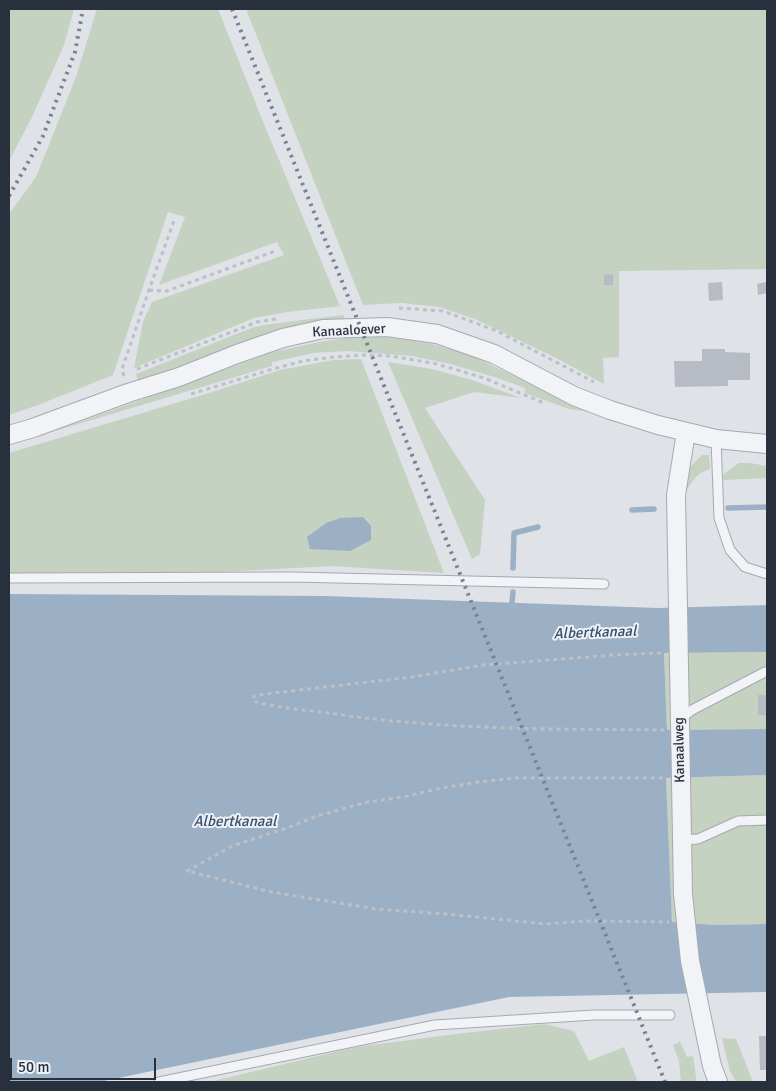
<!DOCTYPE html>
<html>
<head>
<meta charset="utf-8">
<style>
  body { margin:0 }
  #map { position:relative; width:776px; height:1091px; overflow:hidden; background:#dfe2e7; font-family:Signika,sans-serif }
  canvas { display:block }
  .frame { position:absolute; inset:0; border:10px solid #29303d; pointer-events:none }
  .scale { position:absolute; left:10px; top:1058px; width:146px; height:22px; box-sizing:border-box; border:2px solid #29303d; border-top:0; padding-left:6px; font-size:15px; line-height:18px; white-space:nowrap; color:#29303d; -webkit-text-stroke:4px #eef1f5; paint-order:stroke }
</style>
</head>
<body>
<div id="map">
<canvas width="776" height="1091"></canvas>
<div class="frame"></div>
<div class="scale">50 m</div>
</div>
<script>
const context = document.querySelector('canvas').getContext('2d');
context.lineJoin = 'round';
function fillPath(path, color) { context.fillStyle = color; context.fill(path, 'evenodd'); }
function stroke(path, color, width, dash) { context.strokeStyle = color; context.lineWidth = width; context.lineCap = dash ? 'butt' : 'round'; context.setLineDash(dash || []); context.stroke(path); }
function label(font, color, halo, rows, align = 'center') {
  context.font = font + ' Signika,sans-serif'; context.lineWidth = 4; context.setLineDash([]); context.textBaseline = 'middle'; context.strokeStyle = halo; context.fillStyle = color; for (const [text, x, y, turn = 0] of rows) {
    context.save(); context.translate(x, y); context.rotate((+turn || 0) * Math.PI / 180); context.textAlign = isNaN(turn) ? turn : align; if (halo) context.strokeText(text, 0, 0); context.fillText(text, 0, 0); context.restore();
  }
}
fillPath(new Path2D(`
  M9 9H74L64 45 33 115 9 161Z
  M97 9H218L264 124 340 306 287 312 254 318 134 368 143 322 152 302 284 255 277 242 159 285 185 217 168 212 113 375 38 405 9 415V214L36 177 76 77Z
  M246 9H767V269L619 271V357L603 358 604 384 556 358 475 319 439 307 402 303 363 305Z
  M343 315 345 319 292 327 249 341 138 381 136 374 254 327 271 324Z
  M384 337 408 340 432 344 472 356 590 412 569 409 525 393V388L498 378 450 364 412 356 347 351 313 353 272 362V366L55 431 273 352 319 342 347 338Z
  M361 359 444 573 333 566 221 572 9 573V453L209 393 280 370 333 360Z
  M388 362 432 369 472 380 521 398 474 392 425 408 485 500 480 554 472 559Z
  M702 455H709L710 469C696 473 694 480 686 491L689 468Z
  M739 463H750L767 466V478L724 480 723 475Z
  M767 652V729L667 730 664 653Z
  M767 775V924L717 925 672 922 666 778Z
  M544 1024 574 1031 589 1061 624 1047 638 1082H209L356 1047 456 1034Z
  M722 1038 736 1039 753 1082H736L730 1071Z
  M680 1042 687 1057 693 1056 696 1077V1082H681L679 1061 673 1045Z`), '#c5d1c1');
fillPath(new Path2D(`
  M363 517 371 526V540L350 551 310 549 307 537 326 523 340 518Z
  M9 594 325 596 658 608 767 605V652L664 653 667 730 767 729V775L666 778 672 922 717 925 767 924V992L509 997 99 1082H9Z`), '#9cb0c5');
stroke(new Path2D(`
  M728 508 767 507
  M632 510 654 509
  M513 568 514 533 538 527
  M512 602 513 592`), '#9cb0c5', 5.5);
fillPath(new Path2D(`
  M613 274V285H604V275Z
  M722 282 723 300 709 301 708 283Z
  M766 282 767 293 758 295 757 284Z
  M702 349H725V352L750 353V380H728V386L675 387 674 361H702Z
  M758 695H767V715H758Z
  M759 1036H767V1070H760Z`), '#b7bcc4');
const lane = new Path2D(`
  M716 439 719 518 730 550 745 567 767 574
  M9 578 292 577 604 584
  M680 719 692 710 765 672H767
  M682 840 698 839 738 821 767 820
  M159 1082 435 1025 594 1015H670`);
const street = new Path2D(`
  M686 432 676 495 683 894 690 961 712 1066 718 1082
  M9 435 33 428 128 393 179 377 237 354 283 338 323 329 387 327 437 334 494 354 574 396 610 410 658 425 716 439 767 444`);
stroke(lane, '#a5a9b1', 11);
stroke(street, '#a5a9b1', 20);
stroke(new Path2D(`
  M149 290 167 291 275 251
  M399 308 443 311 497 331 594 382
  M137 369 257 322 276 319
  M124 376 122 369 149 290 175 218
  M191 394 273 369 303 361 334 357 365 355 391 356 437 364 484 378 544 403
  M661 653 614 655 483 665 412 677 265 694 254 696 253 701C277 708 304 710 329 713 440 730 552 729 664 730
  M663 778H516L478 782 437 789 408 796 363 803 317 816 287 828 232 846 187 871 271 892 376 909 447 914 545 924 586 921 669 922`), '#bdc0c6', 3, [4, 4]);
stroke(lane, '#f1f3f6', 9);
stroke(street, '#f1f3f6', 18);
stroke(new Path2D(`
  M232 9 665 1082
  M9 196 43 136 75 52 83 9`), '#798290', 4, [2.5, 5]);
label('14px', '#29303d', '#eef1f5', [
  ["Kanaaloever",349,331,-3],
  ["Kanaalweg",680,750,-91]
]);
label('italic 15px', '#364f6f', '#eef1f5', [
  ["Albertkanaal",595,633,-2],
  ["Albertkanaal",235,822]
]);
</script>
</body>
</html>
